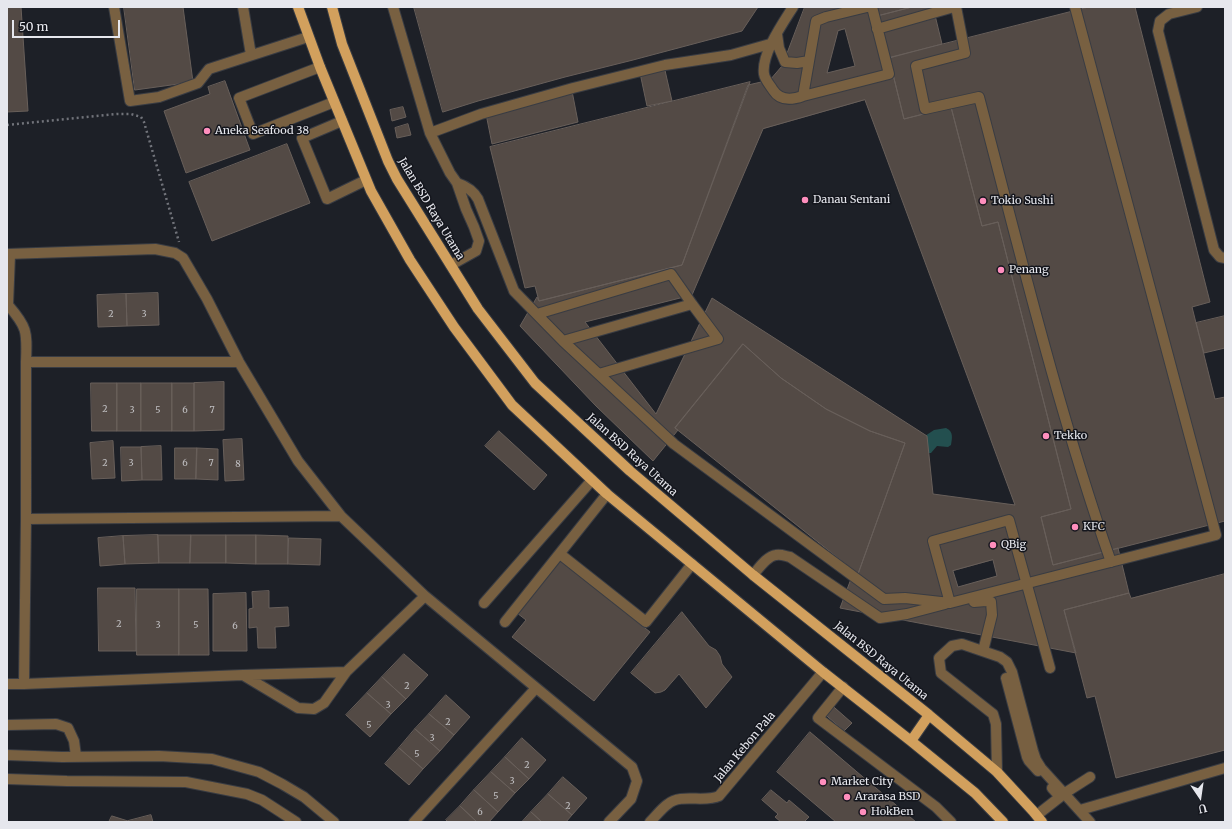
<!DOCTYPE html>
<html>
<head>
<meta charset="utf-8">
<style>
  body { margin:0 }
  #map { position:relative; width:1232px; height:829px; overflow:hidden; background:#1d2027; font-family:Merriweather,serif }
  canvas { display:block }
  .frame { position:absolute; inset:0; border:8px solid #e6e7ed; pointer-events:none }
  .north { position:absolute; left:1180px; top:777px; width:40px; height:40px; -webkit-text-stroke:3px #14161d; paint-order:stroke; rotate:167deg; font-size:11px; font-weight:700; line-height:16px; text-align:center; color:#e6e7ed }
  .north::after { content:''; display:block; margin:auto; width:14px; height:18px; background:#e6e7ed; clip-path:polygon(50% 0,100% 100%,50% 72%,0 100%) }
  .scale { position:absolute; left:12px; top:20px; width:108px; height:18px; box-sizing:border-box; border:2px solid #e6e7ed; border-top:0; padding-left:5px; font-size:12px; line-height:14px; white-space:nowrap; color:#e6e7ed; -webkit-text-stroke:3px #14161d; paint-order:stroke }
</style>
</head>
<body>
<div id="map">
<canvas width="1232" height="829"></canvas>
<div class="frame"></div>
<div class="north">U</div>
<div class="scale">50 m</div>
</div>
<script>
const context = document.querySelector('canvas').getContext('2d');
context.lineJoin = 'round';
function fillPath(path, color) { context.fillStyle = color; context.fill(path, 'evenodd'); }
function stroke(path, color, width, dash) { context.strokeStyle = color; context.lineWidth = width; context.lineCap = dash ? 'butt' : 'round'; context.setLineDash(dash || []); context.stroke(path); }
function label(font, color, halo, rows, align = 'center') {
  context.font = font + ' Merriweather,serif'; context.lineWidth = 3; context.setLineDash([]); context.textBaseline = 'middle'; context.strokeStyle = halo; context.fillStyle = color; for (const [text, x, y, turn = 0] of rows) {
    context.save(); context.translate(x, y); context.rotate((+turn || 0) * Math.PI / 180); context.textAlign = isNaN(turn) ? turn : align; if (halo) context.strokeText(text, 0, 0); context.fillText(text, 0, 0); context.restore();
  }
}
fillPath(new Path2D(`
  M946 428C954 432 952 438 951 445L948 447 937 446 931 453H925L922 438 934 430Z`), '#234f4f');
const building = new Path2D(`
  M7 7H21L28 111 7 112Z
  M124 7H183L193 82 135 90Z
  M414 7H758L742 31 633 60 565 77 478 101 443 112Z
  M805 7H875L877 16 912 7H933L942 44 889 58 904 119 951 107 982 226 998 222 1071 509 1041 517 1053 565 1118 548 1129 593 1064 610 1076 653 840 608 854 571 858 574 905 443 870 431 826 409 781 378 743 344 675 428 678 430 653 461 596 406 520 326 537 297 539 301 682 265 748 85 770 80 782 66ZM845 29 855 66 827 73 838 31ZM865 100 1015 505 933 494 927 436 712 298 656 414 585 322 692 295 763 129ZM993 560 997 576 958 587 953 571Z
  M875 7H912L877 16Z
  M1089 7H1135L1210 302 1192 307 1215 399 1225 397V521L1053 565 1041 517 1071 509 998 222 982 226 951 107 904 119 889 58Z
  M664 66 672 101 647 106 640 73Z
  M225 81 250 150 186 173 164 111 210 94 208 87Z
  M750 82 682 265 539 301 535 286 525 288 490 147Z
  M572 91 578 122 492 144 486 114Z
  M403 107 406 117 392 121 390 110Z
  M408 124 411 135 397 138 395 128Z
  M287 144 310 203 212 241 189 182Z
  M158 293 159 325 127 326 126 294Z
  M126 294 127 326 98 327 97 295Z
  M1225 316V348L1204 353 1196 323Z
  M743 344 781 378 826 409 870 431 905 443 858 574 675 428Z
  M224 382V430L194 431V383Z
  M91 383H117V431H92Z
  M117 383H141V431H117Z
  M141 383H172V431H141Z
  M172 383H194V431H172Z
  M499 431 547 475 534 490 485 446Z
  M242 439 244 480 225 481 223 440Z
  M113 441 115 478 92 479 90 443Z
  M161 446 162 480H142L141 447Z
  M121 447H141L142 480 122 481Z
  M175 448H197L196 479H175Z
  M197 448 218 449V480L196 479Z
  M158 535 159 563 125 564 123 536Z
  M158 535H191L190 563H159Z
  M191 535H226V563H190Z
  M226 535H256V564L226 563Z
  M256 535 288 536V564H256Z
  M123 536 125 564 100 566 98 538Z
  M289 538 321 539 320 565 288 564Z
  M560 560 650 632 594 701 512 637 526 620 517 613Z
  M1225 574V750L1116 778 1095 696 1087 698 1064 610 1129 593 1131 598Z
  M98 588H135L136 651H99Z
  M137 589H179V655H137Z
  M179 589H208L209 655H179Z
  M269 591V608L288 607 289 626 275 627 276 648H258L257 627 249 628V609L253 608 252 592Z
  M246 593 247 651H213V594Z
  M682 612 709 646 716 650 720 656 722 664 732 677 706 708 679 674 665 690 661 692 655 693 631 673Z
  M404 654 428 675 406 699 382 677Z
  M382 677 406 699 391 714 367 693Z
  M367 693 391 714 370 737 346 715Z
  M446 695 470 717 454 735 429 714Z
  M827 701 852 723 844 731 820 710Z
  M429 714 454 735 440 751 415 729Z
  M415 729 440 751 423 769 399 748Z
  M810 732 916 822H836L777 772Z
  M522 738 546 760 529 779 505 757Z
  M399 748 423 769 409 785 385 764Z
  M505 757 529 779 515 793 491 772Z
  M491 772 515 793 498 812 474 790Z
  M563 777 587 798 572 815 548 794Z
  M474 790 498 812 489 822H477L460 806Z
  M771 790 787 803 789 800 809 817 804 822H781L775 817 778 814 762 800Z
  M548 794 572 815 566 822H542L531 812Z
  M460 806 477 822H448L446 820Z
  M531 812 542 822H522Z
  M151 815 153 822H128V821Z
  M112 816 128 821 127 822H109Z`);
fillPath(building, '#534a45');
stroke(building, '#685f5a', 1);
const minor = new Path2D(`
  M114 7 130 101 159 97 198 83 209 69 308 37
  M243 7 251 55
  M393 7 430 133 450 173 457 183 466 209 474 227 479 241 476 251 451 265
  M793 7C783 23 761 54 764 74 765 80 770 85 773 90 780 101 792 100 803 96
  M867 7 826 17 816 21 803 96 889 74 872 7
  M956 7 965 53 916 66 925 109 979 97C1020 253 1058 410 1111 562
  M1197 7 1169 14 1160 21 1158 31 1214 250 1220 257 1225 258
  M877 29 954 7
  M777 34 779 48 785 62 797 63 809 61
  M320 67 239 98 253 134 334 102
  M342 121 302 138 327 199 366 180
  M430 133 481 114 573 88 665 65 731 55 770 44
  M457 183C466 186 473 190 478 199L514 291 563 341 674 444 884 599 905 598 950 603 1216 535 1075 7
  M7 254 155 249 175 253 183 258 207 299 239 362 298 461 341 516 425 596
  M537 314 671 274 692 304
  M563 341 692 304 718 339 599 374
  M26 362H239
  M26 519 341 516
  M560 554 646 622 692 564
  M753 575C759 568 767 556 776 555 781 554 785 556 790 557L880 618 907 614 945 604
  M974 602 986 601 991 602 992 615 983 651
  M484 603 592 480
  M950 603 933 541 1009 520 1050 668
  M505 622 607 494
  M243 675 298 708 314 709 324 703 346 672
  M1006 678 1027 757 1029 761 1038 771
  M7 684H24L26 519V362C27 332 28 328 8 305L10 255
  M24 684 243 675 346 672 425 596 632 767 637 781 631 799 609 822
  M843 687 818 718 936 807 951 822
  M7 725 56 724 68 728 74 741 76 756
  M7 755 62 757 159 756 212 759 259 772 282 784 304 797 334 822
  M997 772 996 724 993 714 941 673 939 658 952 646 962 644 1000 657 1007 662 1012 672 1033 751 1036 760 1041 768 1090 822
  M7 779 67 781 186 782 247 794 262 800 296 822
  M1065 793 1090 777
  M1080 810 1225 768
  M1037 815 1060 797 1052 788
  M414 822 536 688
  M650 822C656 816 661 809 668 804 681 793 704 803 719 796L823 672`);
const major = new Path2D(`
  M298 7 320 67 371 191 410 260 454 327 512 405 607 494 823 672 911 741 975 793 1003 822
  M332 7 342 44 388 161 397 179 478 309 535 383 630 471 753 575 929 715 997 772 1033 811 1042 822
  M911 741 929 715`);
stroke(minor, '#393c43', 12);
stroke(major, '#393c43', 12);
stroke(new Path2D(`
  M7 125 117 114H131L141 117 144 122 146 129 179 242`), '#71737a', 2.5, [2, 3]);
stroke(minor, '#786041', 10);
stroke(major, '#d2a05d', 10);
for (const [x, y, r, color] of [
  [207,131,4,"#fe8ebd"],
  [805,200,4,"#fe8ebd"],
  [983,201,4,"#fe8ebd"],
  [1001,270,4,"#fe8ebd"],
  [1046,436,4,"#fe8ebd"],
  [1075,527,4,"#fe8ebd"],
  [993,545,4,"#fe8ebd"],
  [823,782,4,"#fe8ebd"],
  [847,797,4,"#fe8ebd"],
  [863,812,4,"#fe8ebd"]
]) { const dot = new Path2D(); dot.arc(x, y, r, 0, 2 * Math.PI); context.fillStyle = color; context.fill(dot); stroke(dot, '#14161d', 1.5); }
label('9px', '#c1c0c3', null, [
  ["2",111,314],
  ["3",144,314],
  ["2",105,409],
  ["3",132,410],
  ["5",158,410],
  ["6",185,410],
  ["7",212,410],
  ["2",105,463],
  ["3",131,463],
  ["6",185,463],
  ["7",211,463],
  ["8",238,464],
  ["2",119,624],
  ["3",158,625],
  ["5",196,625],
  ["6",235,626],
  ["2",407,686],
  ["3",388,705],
  ["2",448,722],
  ["5",369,725],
  ["3",432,738],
  ["5",417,754],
  ["2",527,765],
  ["3",512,781],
  ["5",496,796],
  ["2",568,806],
  ["6",480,812]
]);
label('11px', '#e6e7ed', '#14161d', [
  ["Aneka Seafood 38",215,131],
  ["Danau Sentani",813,200],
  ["Tokio Sushi",991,201],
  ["Penang",1009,270],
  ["Tekko",1054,436],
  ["KFC",1083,527],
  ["QBig",1001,545],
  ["Market City",831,782],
  ["Ararasa BSD",855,797],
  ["HokBen",871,812]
], 'left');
label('11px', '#e6e7ed', '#14161d', [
  ["Jalan BSD Raya Utama",431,209,59],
  ["Jalan BSD Raya Utama",632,455,42],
  ["Jalan BSD Raya Utama",881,661,39],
  ["Jalan Kebon Pala",745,747,-50]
]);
</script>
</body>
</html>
